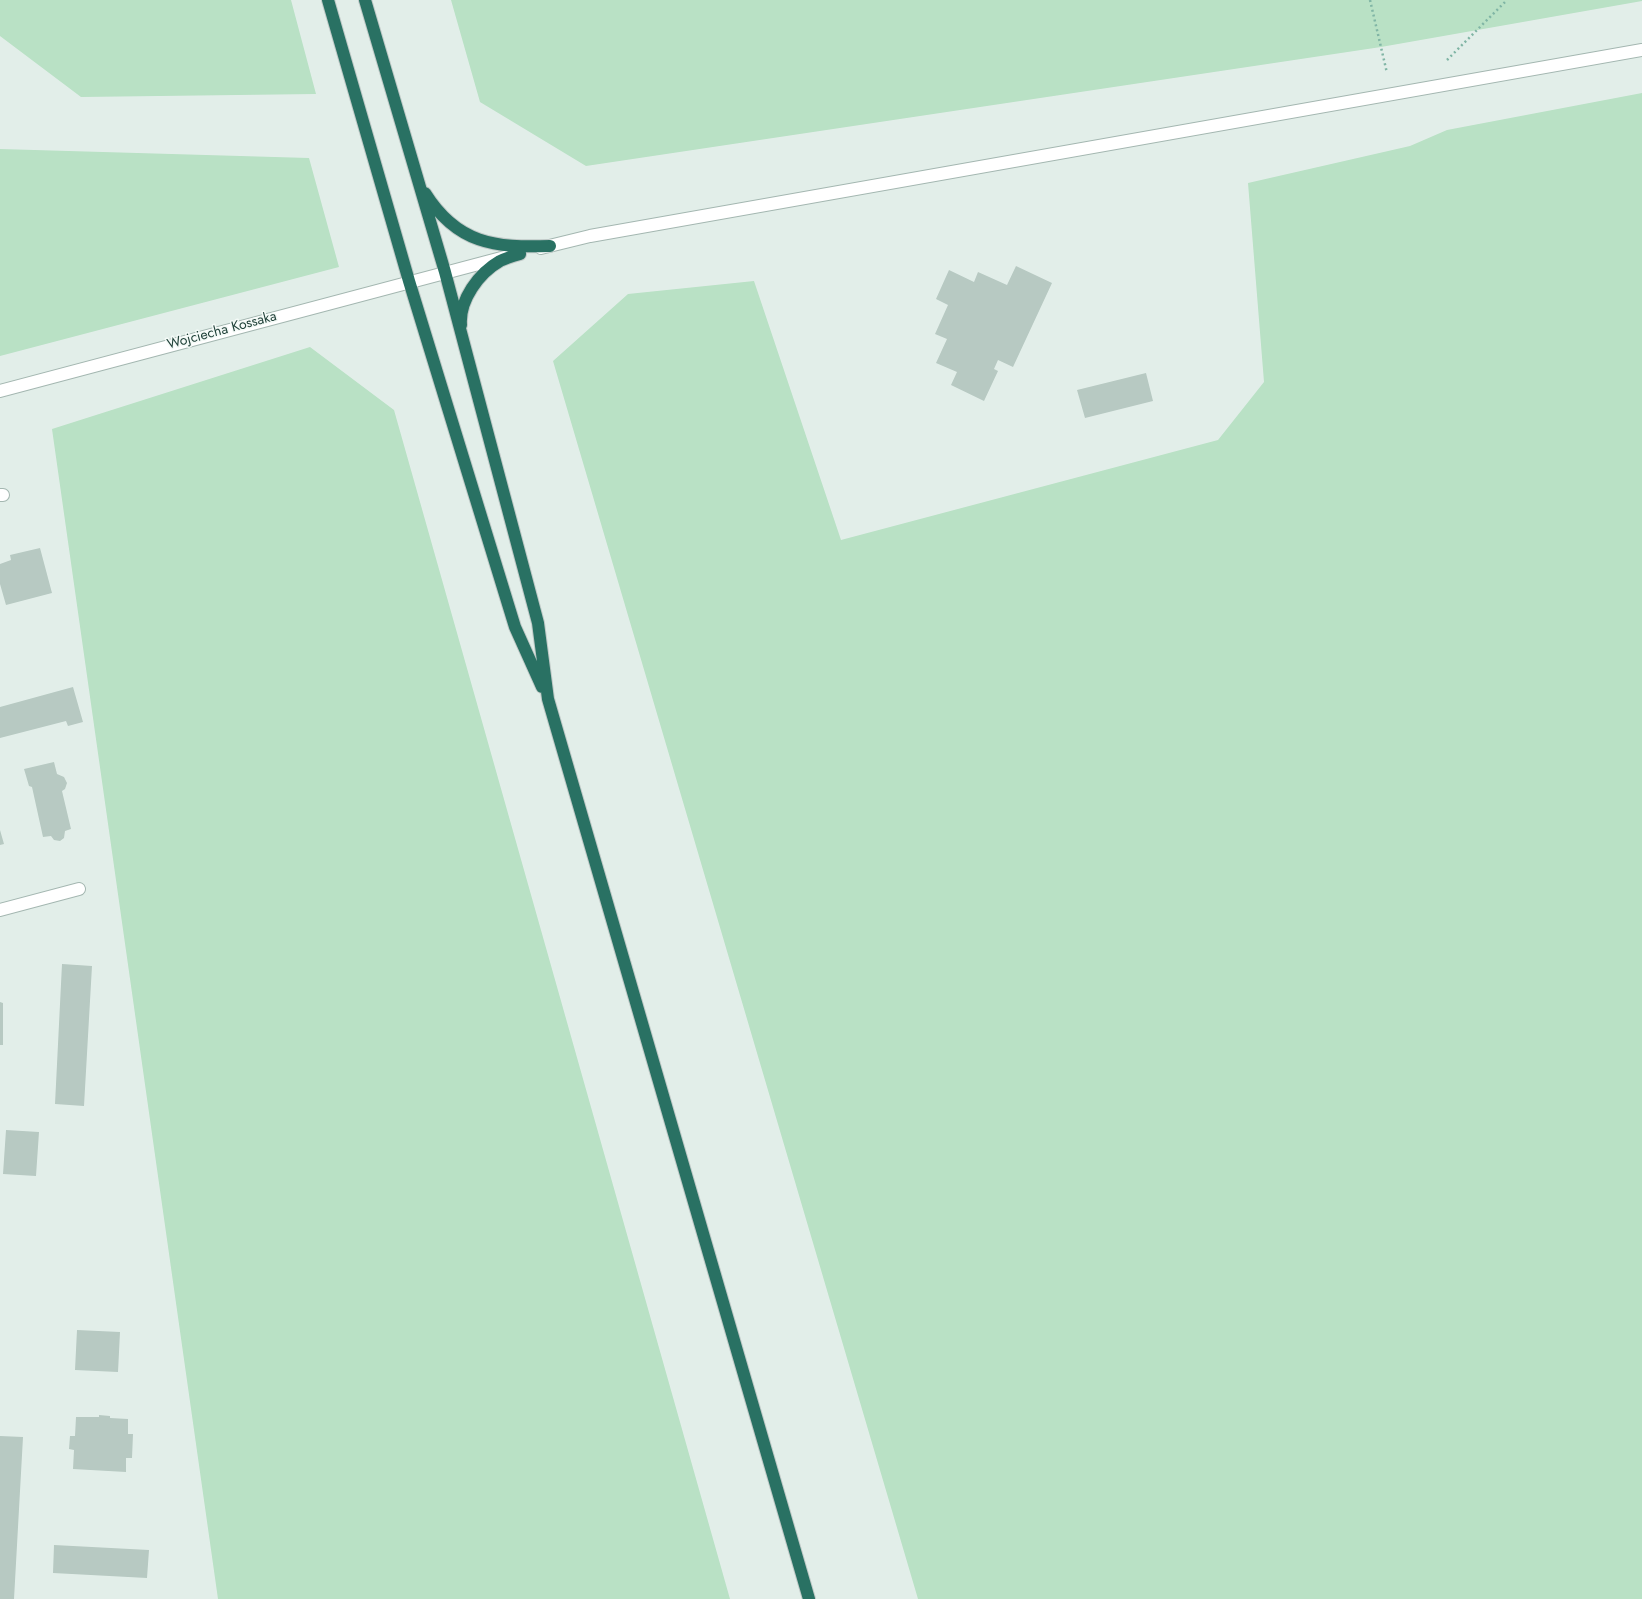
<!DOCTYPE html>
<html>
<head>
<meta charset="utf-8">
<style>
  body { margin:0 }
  canvas { display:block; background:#e2eee9 }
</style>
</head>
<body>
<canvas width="1642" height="1599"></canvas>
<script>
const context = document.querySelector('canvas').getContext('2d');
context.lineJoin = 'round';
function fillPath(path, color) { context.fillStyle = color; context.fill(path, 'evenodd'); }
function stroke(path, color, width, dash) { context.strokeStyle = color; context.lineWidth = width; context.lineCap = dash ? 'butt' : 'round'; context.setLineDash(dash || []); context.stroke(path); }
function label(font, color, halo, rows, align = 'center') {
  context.font = font + ' Jost,sans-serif'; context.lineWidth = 3; context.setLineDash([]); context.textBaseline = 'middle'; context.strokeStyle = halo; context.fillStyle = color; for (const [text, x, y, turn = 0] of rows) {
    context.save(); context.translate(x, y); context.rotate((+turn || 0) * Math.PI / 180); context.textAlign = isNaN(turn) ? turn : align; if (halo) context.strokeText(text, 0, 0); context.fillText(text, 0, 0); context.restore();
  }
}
fillPath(new Path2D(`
  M0 0H291L316 94 81 97 0 36Z
  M451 0H1642V1L1381 47 586 166 480 102Z
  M1642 93V1599H918L553 361 628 294 754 281 841 540 1218 440 1264 382 1248 183 1410 146 1447 130Z
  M0 149 309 158 339 267 0 356Z
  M310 347 394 410 730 1599H218L52 429Z`), '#b9e1c5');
fillPath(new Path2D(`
  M1016 266 1052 283 1013 367 998 360 994 369 998 371 984 401 951 385 957 372 936 363 947 339 935 334 948 305 936 299 949 270 974 282 978 272 1007 285Z
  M1146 373 1153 401 1085 418 1077 390Z
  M40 548 52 593 6 605 0 584V564L11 560 10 555Z
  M73 687 83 722 68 726 66 721 0 738V707Z
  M54 762 57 774 64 777 67 783 65 789 62 791 71 829 65 831 64 838 60 841 54 840 51 836 43 837 32 787 29 786 24 769Z
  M0 830 4 844 0 845Z
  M62 964 92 966 84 1106 55 1104Z
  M0 1002 3 1003V1045H0Z
  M6 1130 39 1132 36 1176 3 1174Z
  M77 1330 120 1332 118 1372 75 1370Z
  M99 1415 110 1416V1418L128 1419V1434H133L132 1458H126V1472L73 1469 74 1450 69 1449 70 1436H75L76 1417H99Z
  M0 1436 23 1437 14 1599H0Z
  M54 1545 149 1550 147 1578 53 1573Z`), '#b7c9c2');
const minor = new Path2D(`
  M541 248 590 236 1642 50
  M0 391 505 257
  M0 495H3
  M0 910 79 889`);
const highway = new Path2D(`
  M328 0 409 281 515 627 542 687
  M365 0 445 272 538 623 548 699 809 1599
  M425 193C457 244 495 248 550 246
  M461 325C459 300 479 273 500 261 506 258 513 256 520 254`);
stroke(minor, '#a4b7b1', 14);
stroke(highway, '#c1cac8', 14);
stroke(new Path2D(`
  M1370 0 1387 73
  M1447 60 1507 0`), '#80b5a5', 2.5, [2, 3]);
stroke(minor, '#fff', 12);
stroke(highway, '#297163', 12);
label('14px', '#204139', '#f4faf7', [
  ["Wojciecha Kossaka",222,331,-15]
]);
</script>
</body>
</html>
